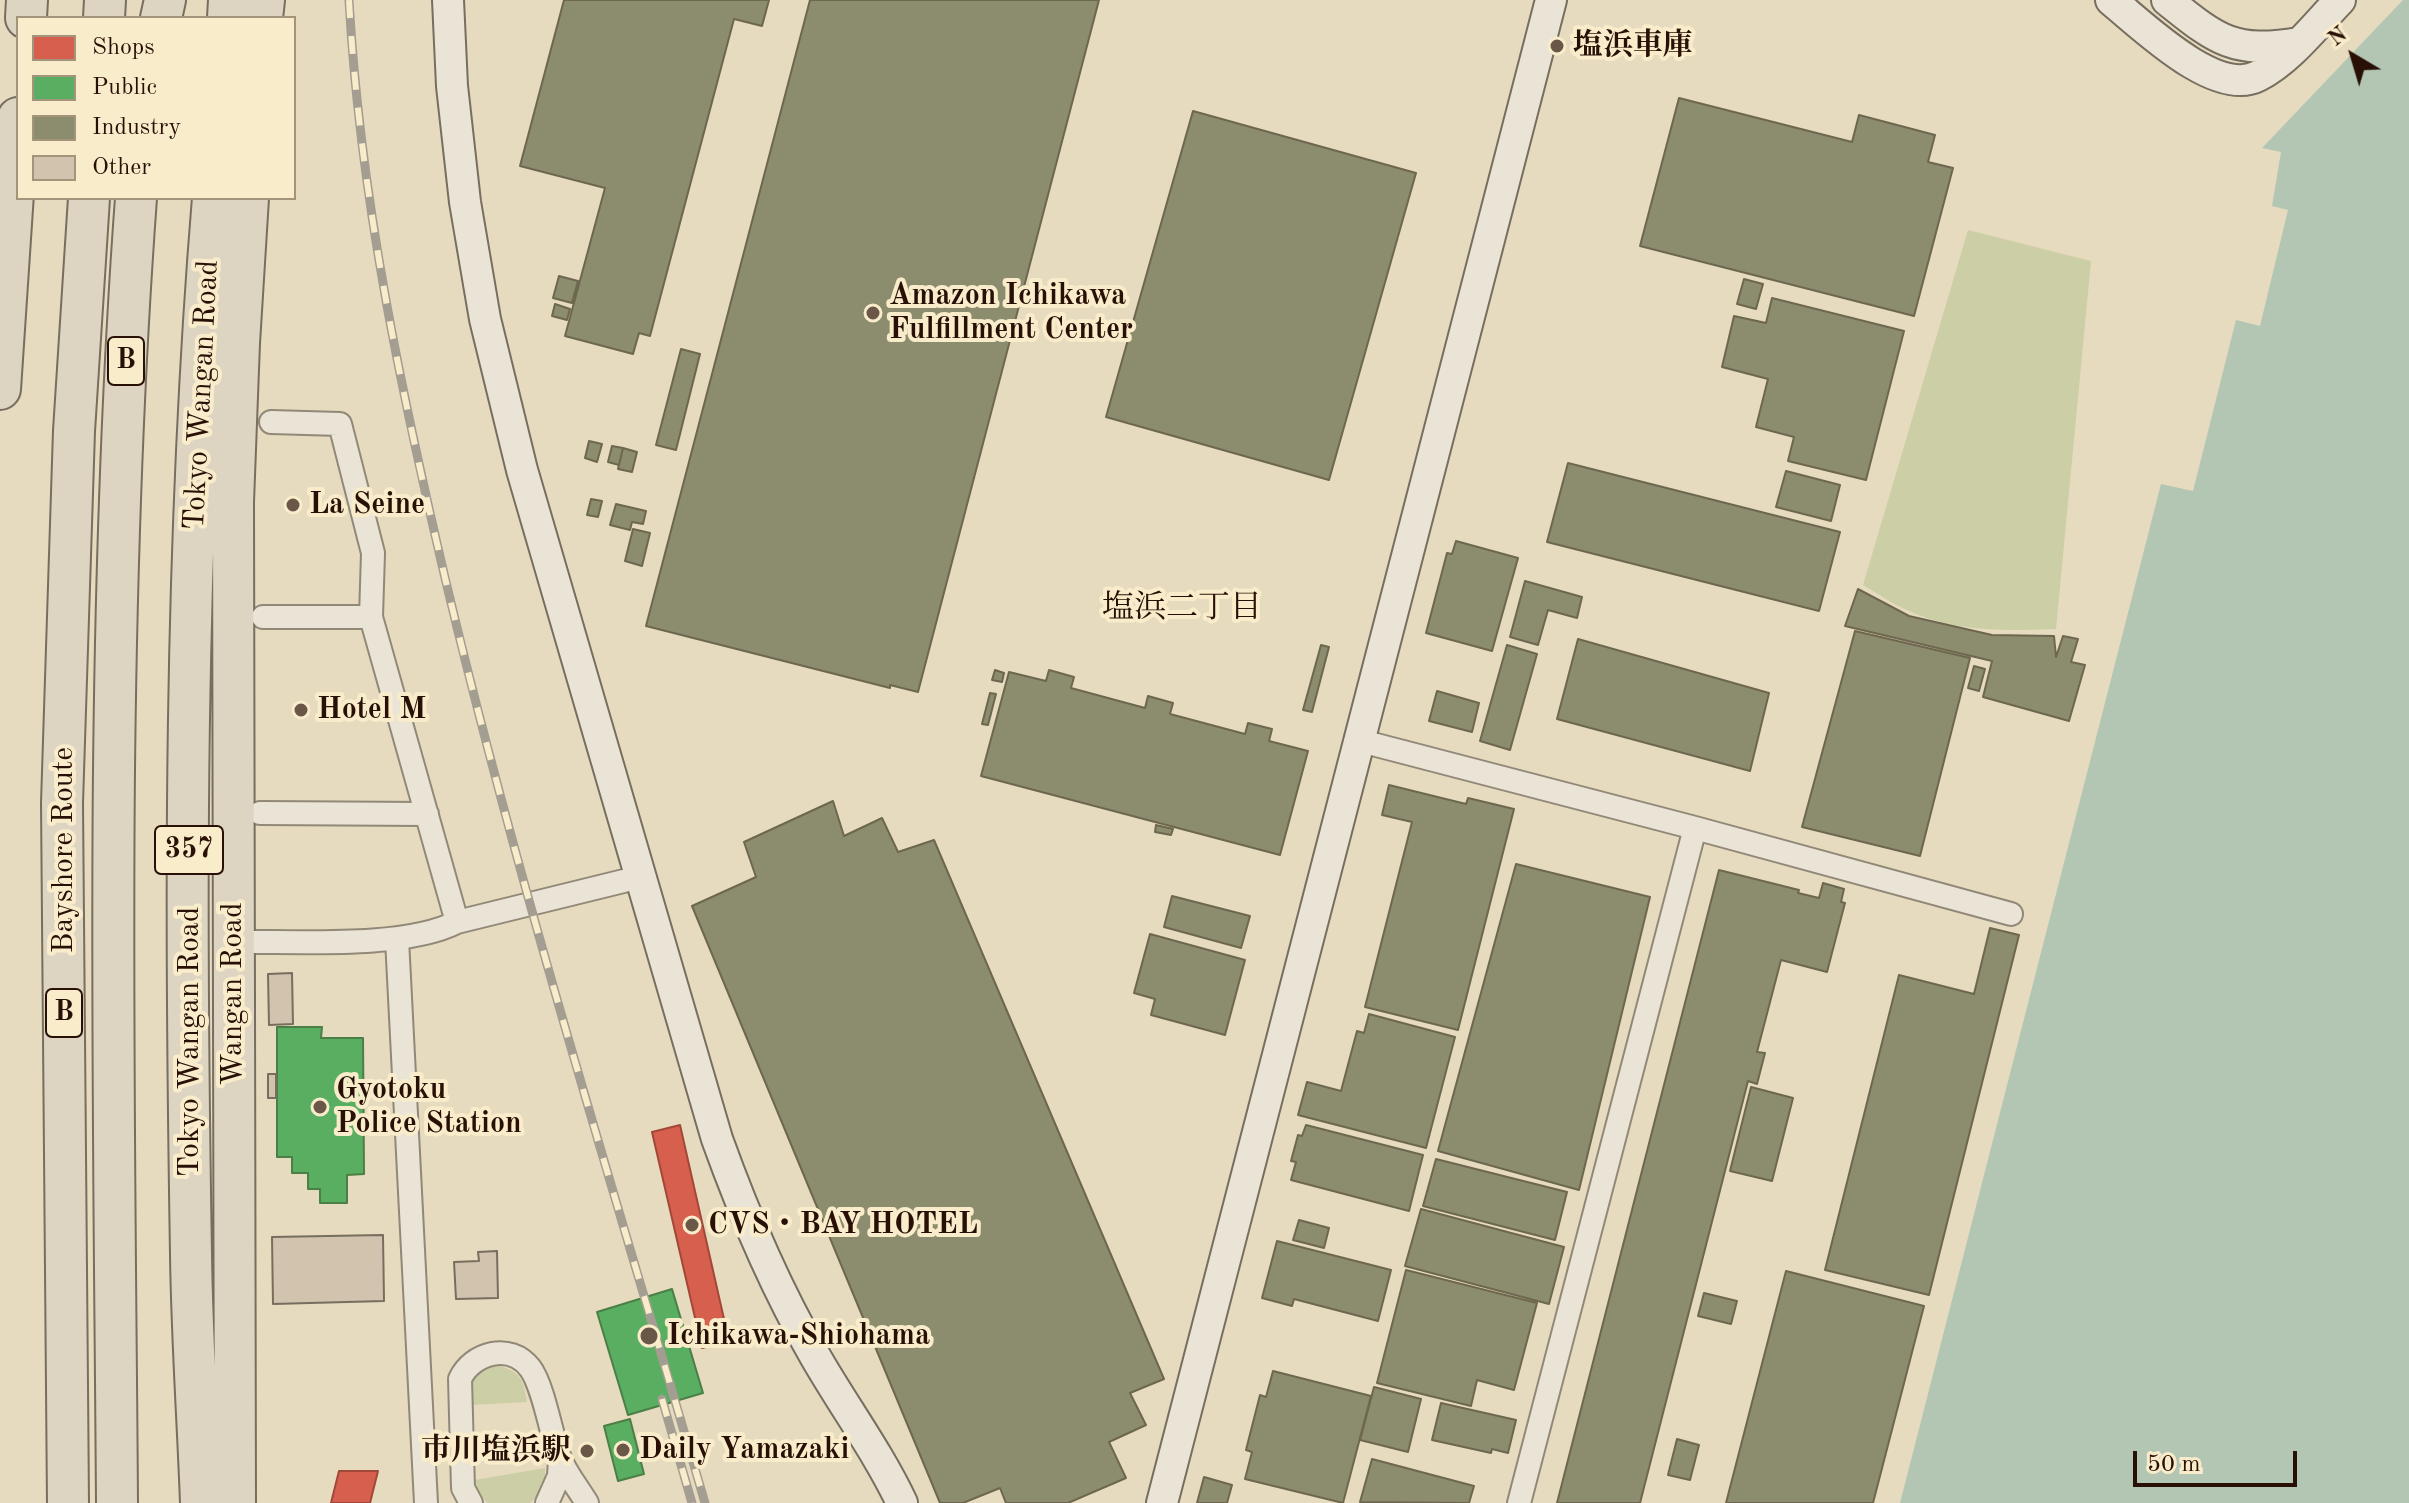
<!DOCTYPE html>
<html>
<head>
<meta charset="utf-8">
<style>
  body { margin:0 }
  #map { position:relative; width:2409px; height:1503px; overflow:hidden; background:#e6dbbf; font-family:"Old Standard TT",serif }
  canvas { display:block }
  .legend { position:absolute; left:16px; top:16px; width:280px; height:184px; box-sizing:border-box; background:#f9eccb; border:2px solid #a5947c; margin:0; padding:10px 14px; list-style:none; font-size:24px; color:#281006 }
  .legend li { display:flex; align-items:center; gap:16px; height:40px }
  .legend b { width:40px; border:2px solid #a5947c }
  .north { position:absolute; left:2313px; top:16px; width:80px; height:80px; -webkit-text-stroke:6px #f9eccb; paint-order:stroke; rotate:322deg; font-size:22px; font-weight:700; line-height:32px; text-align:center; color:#281006 }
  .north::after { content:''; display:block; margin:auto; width:28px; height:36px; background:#281006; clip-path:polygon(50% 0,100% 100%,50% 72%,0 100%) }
  .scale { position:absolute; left:2133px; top:1451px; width:164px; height:36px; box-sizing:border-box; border:4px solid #281006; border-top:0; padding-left:10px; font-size:24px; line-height:28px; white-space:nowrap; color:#281006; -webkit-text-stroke:6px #f9eccb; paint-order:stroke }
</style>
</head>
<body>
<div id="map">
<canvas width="2409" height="1503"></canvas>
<ul class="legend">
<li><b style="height:22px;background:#d6604d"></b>Shops</li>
<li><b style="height:22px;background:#5aae61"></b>Public</li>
<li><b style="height:22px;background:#8c8c6e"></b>Industry</li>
<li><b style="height:22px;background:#d2c3ae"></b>Other</li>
</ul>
<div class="north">N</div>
<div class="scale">50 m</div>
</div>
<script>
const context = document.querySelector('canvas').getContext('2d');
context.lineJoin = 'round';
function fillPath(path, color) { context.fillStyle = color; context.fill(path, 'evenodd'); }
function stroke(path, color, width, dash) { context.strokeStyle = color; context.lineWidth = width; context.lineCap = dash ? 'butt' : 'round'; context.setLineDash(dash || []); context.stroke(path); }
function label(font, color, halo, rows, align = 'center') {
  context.font = font + ' "Old Standard TT","Noto Serif JP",serif'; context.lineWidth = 8; context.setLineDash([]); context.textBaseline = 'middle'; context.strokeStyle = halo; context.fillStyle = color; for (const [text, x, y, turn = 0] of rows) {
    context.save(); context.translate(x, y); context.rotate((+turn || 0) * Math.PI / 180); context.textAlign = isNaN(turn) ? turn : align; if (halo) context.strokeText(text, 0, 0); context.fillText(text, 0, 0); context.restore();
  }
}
fillPath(new Path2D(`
  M1968 230 2091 261 2056 629C2005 631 1954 632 1907 610 1892 604 1877 593 1863 585Z
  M500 1366C522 1373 523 1380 527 1402L470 1405C469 1380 474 1370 500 1366Z
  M545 1468C546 1483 542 1494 530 1503H487L478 1491 475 1480Z`), '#cccea5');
fillPath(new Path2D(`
  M2403 0H2409V1503H1900L2161 484 2193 491 2236 320 2260 326 2288 210 2272 206 2281 152 2262 148Z`), '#b3c6b3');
const shops = new Path2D(`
  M680 1125 729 1341 702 1348 652 1132Z
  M339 1471H378L370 1503H331Z`);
fillPath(shops, '#d6604d');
stroke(shops, '#a24838', 2);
const public = new Path2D(`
  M277 1027H322L321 1038H363L364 1174 347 1175V1203H320V1189H308V1173H292V1157H277Z
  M672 1289 703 1393 628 1415 597 1312Z
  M630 1419 644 1474 618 1481 604 1426Z`);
fillPath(public, '#5aae61');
stroke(public, '#4b7f46', 2);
const industry = new Path2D(`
  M564 0H769L762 26 734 19 650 336 639 333 633 354 565 336 605 188 520 166Z
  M810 0H1099L918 692 890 685V688L646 626Z
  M1679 98 1852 142 1859 115 1935 135 1928 162 1953 168 1914 316 1640 246Z
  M1193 111 1416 173 1329 480 1106 417Z
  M559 276 578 281 572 303 553 298Z
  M1744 279 1763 284 1756 309 1737 304Z
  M1772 298 1904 331 1866 480 1788 461 1794 437 1756 427 1768 379 1722 367 1734 316 1766 323Z
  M555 304 570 309 567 320 552 316Z
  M681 349 700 354 676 450 656 445Z
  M589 441 602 444 597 462 585 458Z
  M612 446 623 448 619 465 608 462Z
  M623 448 637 452 632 472 618 469Z
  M1568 463 1840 532 1819 611 1547 542Z
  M1786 471 1840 485 1831 521 1776 507Z
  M591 499 602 501 598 517 587 515Z
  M616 504 646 511 643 524 632 522 630 530 610 525Z
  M633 529 650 533 642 566 625 561Z
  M1456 541 1518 558 1492 651 1426 633 1447 553 1452 554Z
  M1525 581 1582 597 1577 618 1548 610 1538 645 1510 637Z
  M1858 589 1909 616 1992 635 2054 636 2056 657 2063 636 2078 639 2071 662 2085 665 2069 721 1983 697 1992 661 1845 626Z
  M1855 631 1970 658 1920 856 1802 827Z
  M1578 639 1769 693 1750 771 1557 719Z
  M1321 645 1329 647 1312 712 1303 710Z
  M1507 645 1537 654 1510 750 1480 741Z
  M1974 666 1985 669 1979 691 1968 688Z
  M995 670 1004 673 1002 682 992 680Z
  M1049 670 1074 677 1071 688 1145 708 1148 696 1173 703 1170 714 1245 734 1248 723 1272 729 1269 741 1308 751 1280 855 981 776 1009 672 1046 681Z
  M1437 691 1479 703 1472 732 1429 721Z
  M990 693 996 694 988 725 982 724Z
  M1389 785 1466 804 1468 798 1514 809 1458 1030 1365 1007 1412 822 1382 815Z
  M833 801 844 836 882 818 898 852 934 840 1164 1379 1130 1393 1146 1425 1109 1442 1126 1478 1068 1503H1006L1000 1488 963 1503H940L692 906 756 877 744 842Z
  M1156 825 1173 829 1171 835 1155 832Z
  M1516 864 1650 897 1579 1190 1438 1151Z
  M1719 870 1799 890 1798 893 1819 898 1823 883 1844 889 1841 902 1845 903 1827 972 1781 960 1757 1052 1765 1053 1757 1084 1748 1081 1640 1503H1557Z
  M1172 896 1250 916 1241 948 1164 927Z
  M1990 928 2019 935 1929 1295 1825 1270 1899 975 1974 994Z
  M1150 934 1245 960 1225 1035 1151 1015 1155 999 1134 993Z
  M1369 1014 1455 1037 1426 1148 1298 1115 1307 1082 1341 1091 1357 1031 1364 1033Z
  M1751 1087 1793 1098 1772 1181 1730 1171Z
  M1306 1125 1423 1155 1409 1211 1291 1180 1296 1162 1291 1161 1298 1135 1302 1136Z
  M1436 1159 1567 1192 1555 1240 1423 1206Z
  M1421 1209 1564 1247 1549 1304 1405 1266Z
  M1299 1220 1329 1228 1324 1248 1293 1240Z
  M1277 1241 1391 1270 1378 1321 1294 1299 1292 1306 1262 1298Z
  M1406 1270 1537 1303 1514 1390 1477 1380 1471 1406 1377 1383Z
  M1786 1271 1924 1306 1873 1503H1726Z
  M1704 1293 1737 1301 1731 1324 1698 1316Z
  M1273 1371 1371 1396 1343 1503 1245 1479 1252 1452 1246 1450 1260 1395 1266 1397Z
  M1374 1387 1421 1399 1408 1452 1360 1440Z
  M1441 1403 1516 1420 1508 1453 1492 1449 1491 1453 1432 1440Z
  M1677 1439 1699 1445 1690 1480 1668 1475Z
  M1372 1459 1474 1486 1469 1503 1360 1502Z
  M1204 1477 1232 1485 1227 1503H1197Z`);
fillPath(industry, '#8c8c6e');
stroke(industry, '#6e674f', 2);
const building = new Path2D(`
  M292 973 293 1024 269 1025 268 974Z
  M268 1074H276V1098H268Z
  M383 1235 384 1301 273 1304 272 1237Z
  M497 1251 498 1298 456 1299 454 1262 479 1261 478 1252Z`);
fillPath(building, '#d2c3ae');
stroke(building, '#776e5f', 2);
const street = new Path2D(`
  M271 422 340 424 373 553 371 617 457 922
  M263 617H371
  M1361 741 1695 828 2011 914
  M260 813 427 814
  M397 939 426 1503
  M232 942C294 941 405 949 457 922L640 877
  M471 1503 463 1488 460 1379C472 1353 510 1342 530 1368 543 1385 551 1433 559 1456 565 1472 578 1488 587 1503
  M547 1503 559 1476 560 1459
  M1519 1503 1695 828`);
const secondary = new Path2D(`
  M448 0 452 86 465 202 485 319 522 470 717 1139C744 1214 775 1287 815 1356 843 1405 878 1452 902 1503
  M2111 0C2143 26 2216 98 2258 76 2290 59 2315 26 2340 0
  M2167 0C2217 40 2233 54 2299 43
  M1162 1503 1551 0`);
const highway = new Path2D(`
  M26 18 27 0
  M104 18 105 0
  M161 18 165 0
  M228 18 229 0
  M262 18 264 0
  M0 389 18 118
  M68 1503 62 803 74 431 89 198
  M117 1503C114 1068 104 633 136 198
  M201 1503C198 1420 192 1337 191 1254 185 902 184 549 213 198
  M235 1503 233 502 239 343 248 198`);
stroke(street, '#928878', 26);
stroke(secondary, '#776e5f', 34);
stroke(highway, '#776e5f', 44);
stroke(street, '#e9e4d6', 22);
stroke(secondary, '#e9e4d6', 30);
stroke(highway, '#ddd4c2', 40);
const rail = new Path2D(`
  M349 0C360 197 401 391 446 582 520 892 616 1197 705 1503
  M662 1399 692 1503`);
stroke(rail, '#a49d91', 9);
stroke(rail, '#f9eccb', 6, [18]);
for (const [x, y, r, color] of [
  [1557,46,8,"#6a5747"],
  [873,313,8,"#6a5747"],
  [293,505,8,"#6a5747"],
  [301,710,8,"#6a5747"],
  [320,1107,8,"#6a5747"],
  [692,1225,8,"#6a5747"],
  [649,1336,10,"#6a5747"],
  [623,1450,8,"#6a5747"],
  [587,1451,8,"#6a5747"]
]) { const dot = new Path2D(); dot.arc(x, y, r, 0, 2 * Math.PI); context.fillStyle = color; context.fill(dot); stroke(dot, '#f9eccb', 3); }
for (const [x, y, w] of [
  [126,361,36],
  [189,850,68],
  [64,1013,36]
]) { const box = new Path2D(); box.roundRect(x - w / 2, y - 24, w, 48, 6); context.fillStyle = '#f9eccb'; context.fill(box); stroke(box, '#281006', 2); }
label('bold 28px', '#281006', null, [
  ["B",126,361],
  ["357",189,850],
  ["B",64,1013]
]);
label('bold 30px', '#281006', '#f9eccb', [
  ["塩浜車庫",1573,46],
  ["Amazon Ichikawa",889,296],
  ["Fulfillment Center",889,330],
  ["La Seine",309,505],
  ["Hotel M",317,710],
  ["Gyotoku",336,1090],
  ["Police Station",336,1124],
  ["CVS・BAY HOTEL",708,1225],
  ["Ichikawa-Shiohama",667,1336],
  ["Daily Yamazaki",639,1450],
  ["市川塩浜駅",571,1451,"right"]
], 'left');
label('30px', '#281006', '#f9eccb', [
  ["Tokyo Wangan Road",202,395,-87],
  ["Bayshore Route",64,850,-90],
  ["Wangan Road",233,994,-90],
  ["Tokyo Wangan Road",190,1042,-90]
]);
label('32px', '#281006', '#f9eccb', [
  ["塩浜二丁目",1182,609]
]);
</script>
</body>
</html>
